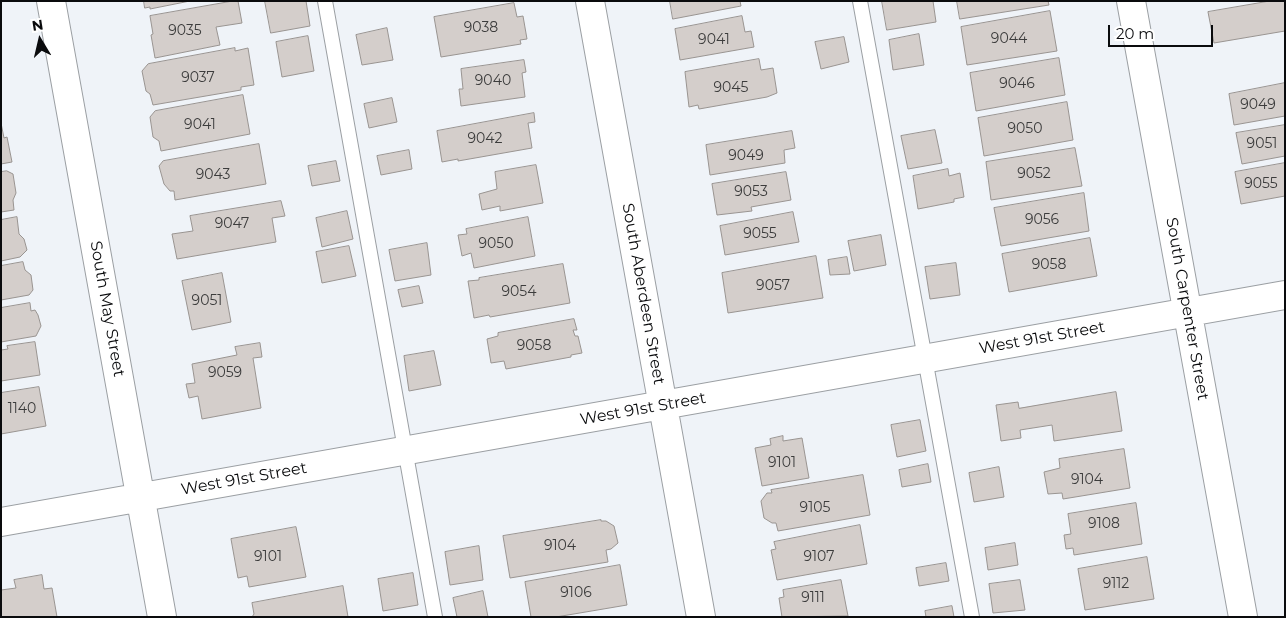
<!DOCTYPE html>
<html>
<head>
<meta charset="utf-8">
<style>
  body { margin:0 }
  #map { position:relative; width:1286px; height:618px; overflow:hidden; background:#eff3f8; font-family:Montserrat,sans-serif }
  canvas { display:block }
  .frame { position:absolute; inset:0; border:2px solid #0a0b0d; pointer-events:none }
  .north { position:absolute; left:15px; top:15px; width:50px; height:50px; -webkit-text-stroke:4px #fff; paint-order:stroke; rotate:351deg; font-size:14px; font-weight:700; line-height:20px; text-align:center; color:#0a0b0d }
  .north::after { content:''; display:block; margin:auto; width:18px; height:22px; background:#0a0b0d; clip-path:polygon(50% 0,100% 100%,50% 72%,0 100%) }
  .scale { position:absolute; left:1108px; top:25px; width:105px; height:22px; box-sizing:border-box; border:2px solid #0a0b0d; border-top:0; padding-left:6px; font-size:15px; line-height:18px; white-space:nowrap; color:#0a0b0d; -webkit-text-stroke:4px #fff; paint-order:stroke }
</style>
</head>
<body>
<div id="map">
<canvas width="1286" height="618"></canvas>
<div class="frame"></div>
<div class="north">N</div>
<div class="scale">20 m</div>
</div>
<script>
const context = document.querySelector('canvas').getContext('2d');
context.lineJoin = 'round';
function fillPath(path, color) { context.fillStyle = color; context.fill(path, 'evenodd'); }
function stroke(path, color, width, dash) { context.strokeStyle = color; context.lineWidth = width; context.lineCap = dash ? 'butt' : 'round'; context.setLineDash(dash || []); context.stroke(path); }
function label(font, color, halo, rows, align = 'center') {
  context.font = font + ' Montserrat,sans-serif'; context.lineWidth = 4; context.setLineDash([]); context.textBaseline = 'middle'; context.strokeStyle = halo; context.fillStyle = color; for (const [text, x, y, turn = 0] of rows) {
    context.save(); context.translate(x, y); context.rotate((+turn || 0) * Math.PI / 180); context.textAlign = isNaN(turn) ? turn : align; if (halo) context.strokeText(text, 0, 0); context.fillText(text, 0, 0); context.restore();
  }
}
const building = new Path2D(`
  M144 1H190L150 9V7L145 8Z
  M233 1H238L242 23 216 27 220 45 155 58 151 35 153 34 150 16Z
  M265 1H306L310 26 271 33Z
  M670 1H740L741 6 673 19Z
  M882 1H933L936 22 887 30Z
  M957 1H1048L1049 5 960 19Z
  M1270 1H1285V31L1214 43 1208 12Z
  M514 3 517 17 523 16 527 39 520 40 521 44 441 57 434 17Z
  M1050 11 1057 51 967 65 961 27Z
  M742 16 745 32 751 31 754 47 680 60 675 29Z
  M387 28 393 60 362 65 356 35Z
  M919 34 924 65 893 70 889 40Z
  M308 36 314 71 282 77 276 42Z
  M844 37 849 62 821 69 815 42Z
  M235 48V51L248 48 254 85 241 87V90L153 105 150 94 146 91 142 71 148 64Z
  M1059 58 1065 95 976 111 970 73Z
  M759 59 761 70 773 68 777 93 767 97 699 109 698 105 689 107 685 72Z
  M524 60 526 72 522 73 525 97 461 106 459 89H463L461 69Z
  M1285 83V116L1234 125 1229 94Z
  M243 95 250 134 161 151 159 141 153 137 150 117 155 111Z
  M392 98 397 122 369 128 364 104Z
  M1067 102 1073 140 984 156 978 118Z
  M534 113 535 122 528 123 532 148 458 161V159L442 162 437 131Z
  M1 123 4 138 7 137 12 162 1 164Z
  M1285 125V156L1242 164 1236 133Z
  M935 130 942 163 908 169 901 136Z
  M792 131 795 148 784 150 785 163 710 175 706 145Z
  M259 144 266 184 175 200 174 191H170L164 184 159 166 163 161Z
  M1075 148 1082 186 991 200 986 162Z
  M409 150 412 169 381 175 377 156Z
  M336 161 340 181 312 186 308 166Z
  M1285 163V196L1241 204 1235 172Z
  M536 165 543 203 500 211V206L482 210 479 194 497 189 495 172Z
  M948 169 949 176 960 173 964 197 954 199V202L918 209 913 176Z
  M7 171 13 174 16 193 13 200 14 210 1 212V172Z
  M786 172 791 200 751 207 752 211 717 215 712 184Z
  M1084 193 1089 231 1001 246 994 208Z
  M281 201 285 216 272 218 276 242 177 259 172 234 193 231 190 216Z
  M347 211 353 239 322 247 316 218Z
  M793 212 799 242 725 255 720 226Z
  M17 217 19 234 24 239 27 250 20 257 1 261V220Z
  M528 217 535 256 474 268 471 253 462 256 458 235 467 234 466 229Z
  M881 235 886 265 854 271 848 241Z
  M1090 238 1097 276 1009 292 1002 254Z
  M427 243 431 275 395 281 389 250Z
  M349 246 356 276 322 283 316 252Z
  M816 256 823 298 728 313 722 273Z
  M847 257 850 274 830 275 828 260Z
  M23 262 25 270 31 275 33 290 29 295 1 300V266Z
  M956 263 960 295 930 299 925 267Z
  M563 264 570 303 490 317 489 315 474 318 468 281 479 280V278Z
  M222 273 231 322 192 330 182 281Z
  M419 286 423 303 402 307 398 290Z
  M30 303 31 311 35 310 38 315 41 326 36 336 1 342V308Z
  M574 319 577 330H573L575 336H578L582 353 571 355V357L506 369 504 361 491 363 487 339 498 336V333Z
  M35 342 40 375 1 381V350L8 349 7 346Z
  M260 343 262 357 253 358 261 408 202 419 198 396 189 398 186 384 195 383 192 364 237 355 235 347Z
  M434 351 441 385 409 391 404 356Z
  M39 387 46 426 1 434V393Z
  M1116 392 1122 431 1054 441 1052 425 1020 430 1021 438 1001 441 996 405 1018 402 1019 408Z
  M920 420 926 451 897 457 891 425Z
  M783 436V441L802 438 809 478 762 486 755 448 771 445 770 439Z
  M1124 449 1130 488 1063 499 1062 493 1048 494 1044 472 1060 468 1059 459Z
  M928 464 931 482 902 487 899 470Z
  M999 467 1004 497 974 502 969 473Z
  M863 475 870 515 778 531 776 523H772L764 518 761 501 767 493H772L771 490Z
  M1136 503 1142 544 1074 555 1073 548 1066 549 1064 535 1071 534 1068 514Z
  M601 520V521H606L614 526 618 543 611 549 606 550 608 562 510 578 503 536Z
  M860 525 867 564 777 580 771 550 776 549 774 542Z
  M296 527 306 577 249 587 247 576 238 578 231 539Z
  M1015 543 1018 565 988 570 985 548Z
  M479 546 483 580 450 585 445 552Z
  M1147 557 1154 599 1085 610 1078 569Z
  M946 563 949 581 919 586 916 568Z
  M620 565 627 605 556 617H531L525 582Z
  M413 573 418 605 383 611 378 579Z
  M42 575 44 589 52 588 57 617H1V590L16 588 14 580Z
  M841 580 848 616 782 617 779 598 784 597 783 590Z
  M1020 580 1025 610 993 613 989 584Z
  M343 586 348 617H252L254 614 252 603Z
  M483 591 488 617H457L453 598Z
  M952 606 954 617H926L925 611Z`);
fillPath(building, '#d4cecb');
stroke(building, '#999491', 1);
const lane = new Path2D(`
  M325 1 435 617
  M860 1 972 617`);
const street = new Path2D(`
  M51 1 162 617
  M590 1 701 617
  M1131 1 1243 617
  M1 522 1285 295`);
stroke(lane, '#9b9fa3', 16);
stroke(street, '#9b9fa3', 30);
stroke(lane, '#fff', 14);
stroke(street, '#fff', 28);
label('14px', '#3c3c3c', null, [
  ["9038",481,28],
  ["9035",185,31],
  ["9044",1009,39],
  ["9041",714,40],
  ["9037",198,78],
  ["9040",493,81],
  ["9046",1017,84],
  ["9045",731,88],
  ["9049",1258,105],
  ["9041",200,125],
  ["9050",1025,129],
  ["9042",485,139],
  ["9051",1262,144],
  ["9049",746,156],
  ["9052",1034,174],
  ["9043",213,175],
  ["9055",1261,184],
  ["9053",751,192],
  ["9056",1042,220],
  ["9047",232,224],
  ["9055",760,234],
  ["9050",496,244],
  ["9058",1049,265],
  ["9057",773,286],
  ["9054",519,292],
  ["9051",207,301],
  ["9058",534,346],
  ["9059",225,373],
  ["1140",22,409],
  ["9101",782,463],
  ["9104",1087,480],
  ["9105",815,508],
  ["9108",1104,524],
  ["9104",560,546],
  ["9101",268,557],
  ["9107",819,557],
  ["9112",1116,584],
  ["9106",576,593],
  ["9111",813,598]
]);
label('16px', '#0a0b0d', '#fff', [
  ["South Aberdeen Street",643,294,80],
  ["South May Street",107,309,80],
  ["South Carpenter Street",1187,309,80],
  ["West 91st Street",1042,338,-10],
  ["West 91st Street",643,409,-10],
  ["West 91st Street",244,479,-10]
]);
</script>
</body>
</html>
